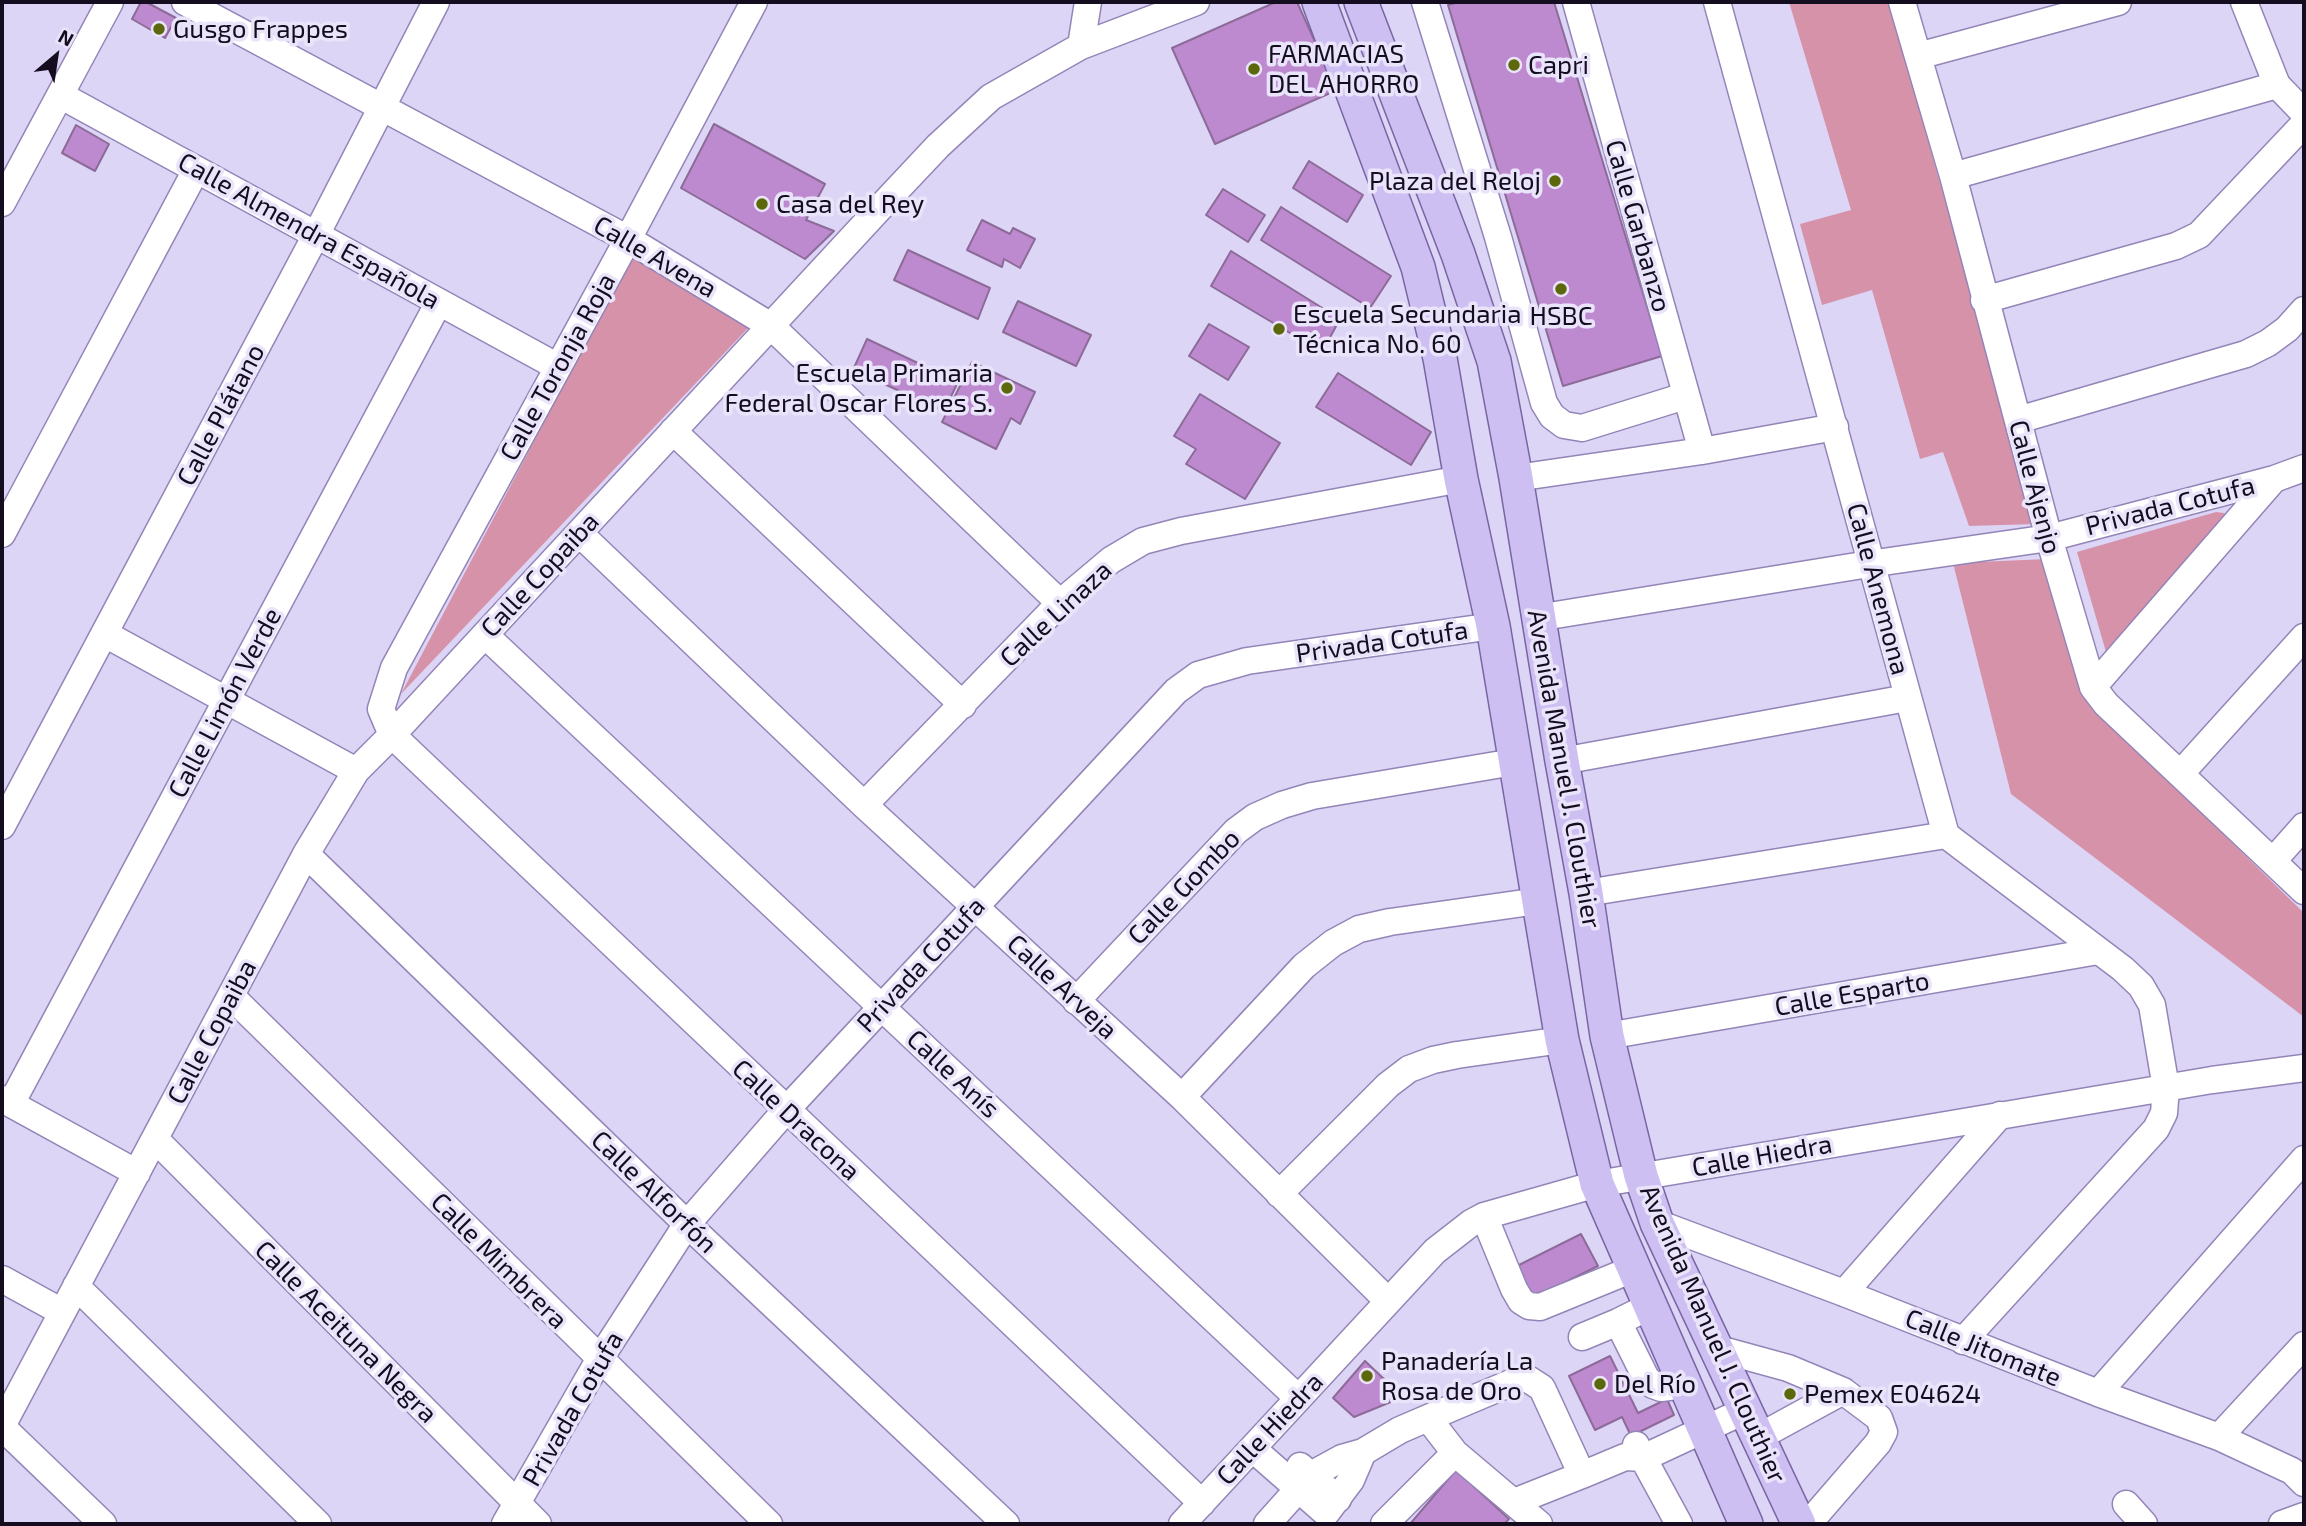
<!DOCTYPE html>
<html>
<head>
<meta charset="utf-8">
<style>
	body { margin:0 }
	#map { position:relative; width:2306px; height:1526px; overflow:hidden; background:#ddd5f6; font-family:"Exo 2",sans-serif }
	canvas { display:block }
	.frame { position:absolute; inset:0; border:4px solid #140d20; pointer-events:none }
	.north { position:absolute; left:21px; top:21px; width:70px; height:70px; -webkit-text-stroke:5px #eae4fb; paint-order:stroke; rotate:29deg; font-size:19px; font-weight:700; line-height:28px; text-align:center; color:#140d20 }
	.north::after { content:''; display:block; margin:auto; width:24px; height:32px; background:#140d20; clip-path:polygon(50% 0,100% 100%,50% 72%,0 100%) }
</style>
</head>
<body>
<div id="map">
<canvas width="2306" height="1526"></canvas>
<div class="frame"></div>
<div class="north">N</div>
</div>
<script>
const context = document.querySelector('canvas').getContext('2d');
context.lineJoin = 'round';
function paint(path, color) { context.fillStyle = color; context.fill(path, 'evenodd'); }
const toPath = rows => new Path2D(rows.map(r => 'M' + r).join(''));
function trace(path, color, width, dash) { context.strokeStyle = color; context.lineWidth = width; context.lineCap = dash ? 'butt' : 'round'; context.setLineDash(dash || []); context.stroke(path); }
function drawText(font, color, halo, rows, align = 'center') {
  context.font = font + ' "Exo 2",sans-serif'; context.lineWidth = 7; context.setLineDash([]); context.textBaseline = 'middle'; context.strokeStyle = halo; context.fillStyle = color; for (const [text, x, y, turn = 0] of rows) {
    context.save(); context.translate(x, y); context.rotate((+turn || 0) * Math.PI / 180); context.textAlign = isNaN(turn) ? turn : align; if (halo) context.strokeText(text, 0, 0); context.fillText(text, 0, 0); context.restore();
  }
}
const green = toPath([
	[1789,2,1889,2,2036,524,1969,526,1943,452,1920,459,1872,290,1822,305,1800,224,1851,210],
	[632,255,751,325,401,694],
	[2216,512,2224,513,2228,517,2106,652,2077,552],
	[2048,559,2093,707,2304,913,2304,1017,2011,794,1953,563]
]);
const building = toPath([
	[141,2,146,2,176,18,165,38,132,19,141,2],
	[1276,2,1297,2,1337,90,1215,144,1172,48,1276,2],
	[1459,2,1554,2,1662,356,1563,386,1448,5,1459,2],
	[714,124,825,184,806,220,834,231,805,259,681,188,714,124],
	[76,125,109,144,95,171,62,153,76,125],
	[1309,161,1363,195,1347,222,1293,188,1309,161],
	[1223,189,1265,215,1248,242,1206,215,1223,189],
	[1281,207,1391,276,1370,308,1261,240,1281,207],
	[982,220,1010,234,1013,228,1035,239,1020,268,1004,259,1002,267,967,250,982,220],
	[908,250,990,288,978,319,894,280,908,250],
	[1231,251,1340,319,1322,352,1211,286,1231,251],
	[1018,301,1091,335,1076,366,1003,332,1018,301],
	[1209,324,1249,347,1228,380,1189,356,1209,324],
	[867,339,958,382,944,411,853,370,867,339],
	[972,362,1035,392,1020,424,1011,418,996,449,942,422,972,362],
	[1338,373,1431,432,1411,465,1316,407,1338,373],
	[1200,394,1280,443,1245,499,1186,464,1196,449,1174,436,1200,394],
	[1581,1234,1598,1266,1531,1299,1515,1267,1581,1234],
	[1610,1356,1638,1413,1667,1399,1674,1415,1631,1436,1622,1417,1595,1430,1569,1376,1610,1356],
	[1365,1361,1403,1397,1354,1417,1333,1398,1365,1361],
	[1456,1470,1509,1519,1504,1524,1410,1524,1456,1470]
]);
const minor = toPath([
	[185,2,628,239,771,326,1060,603],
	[754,2,628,239,394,668,381,709,392,735,1202,1503],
	[1425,2,1498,237,1544,403,1552,416,1564,425,1582,428,1685,396],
	[1576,2,1702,451],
	[1717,2,1946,835,2123,969,2141,986,2152,1005,2166,1088,2164,1113,2156,1129,1963,1341],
	[1902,2,1953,176,2049,538,2093,687,2106,704,2304,891],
	[2244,2,2277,85,2304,113],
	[1081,46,1088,2],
	[1918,56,2118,2],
	[60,95,558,367],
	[1953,176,2277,85],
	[2,203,110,2],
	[1984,300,2176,246,2199,235,2304,124],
	[2018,420,2246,354,2268,343,2287,329,2304,310],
	[673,431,963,705],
	[1516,478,1702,451,1835,427],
	[579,533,864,805,1182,1097,1388,1301],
	[2,534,196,170],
	[1537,618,1869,564,2049,538,2274,479,2304,468],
	[105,634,356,771],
	[485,635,1298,1398],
	[2093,687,2274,479],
	[1562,761,1907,698],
	[2181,773,2304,637],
	[864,805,1060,603,1111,560,1143,541,1181,531,1461,479],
	[2,826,316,235,436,2],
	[306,854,687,1224,1006,1524],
	[2273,861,2304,826],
	[1586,893,1946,835],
	[231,996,769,1524],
	[1076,1001,1236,831,1255,817,1282,805,1312,796,1514,762],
	[1607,1036,2098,951],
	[1182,1097,1304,966,1333,943,1359,929,1390,922,1538,901],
	[2,1099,137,1173],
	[11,1104,439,302],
	[155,1139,538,1524],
	[1279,1194,1388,1085,1409,1069,1433,1060,1457,1055,1562,1040],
	[1484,1216,1514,1289,1521,1301,1529,1306,1540,1307,1633,1269],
	[1657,1223,1844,1293,2098,1393,2219,1437,2292,1471,2304,1483],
	[2,1279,62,1312],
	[76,1286,318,1524],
	[1844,1293,2000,1115],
	[1650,1306,1618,1322,1646,1378,1653,1385,1661,1388,1684,1385],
	[1582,1337,1618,1322],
	[1715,1348,1788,1368,1843,1391,1879,1418,1884,1432,1878,1443,1808,1524],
	[2098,1393,2304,1159],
	[1428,1418,1455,1453,1539,1524],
	[2,1426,306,854,356,771,392,735,890,197,938,146,991,97,1081,46,1196,2],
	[2,1427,103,1524],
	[2219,1437,2304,1345],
	[1757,1438,1843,1391],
	[1636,1445,1679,1524],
	[1253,1449,1326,1513],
	[1300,1466,1338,1499],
	[1582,1475,1625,1457,1643,1458,1744,1411],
	[2126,1504,2144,1524],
	[1327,1512,1351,1480,1363,1452],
	[505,1524,599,1360,687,1224,786,1110,1176,691,1198,675,1247,661,1493,626],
	[1182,1524,1435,1251,1471,1223,1484,1216,1597,1184,2212,1080,2304,1068],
	[1267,1524,1311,1475,1342,1458,1363,1452,1400,1430,1428,1418,1520,1379,1528,1379,1542,1388,1582,1475,1514,1502],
	[1384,1524,1455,1453],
	[2282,1524,2304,1516]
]);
const major = toPath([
	[1319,2,1418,267,1440,358,1461,479,1493,626,1562,1040,1597,1184,1746,1524],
	[1361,2,1458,254,1494,361,1516,478,1562,761,1586,893,1607,1036,1641,1176,1657,1223,1799,1524]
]);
const markers = [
	[159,29,7,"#5d680d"],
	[1514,65,7,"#5d680d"],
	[1254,69,7,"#5d680d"],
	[1555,181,7,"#5d680d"],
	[762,204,7,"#5d680d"],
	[1561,289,7,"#5d680d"],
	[1279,329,7,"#5d680d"],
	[1007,388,7,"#5d680d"],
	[1367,1376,7,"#5d680d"],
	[1600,1384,7,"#5d680d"],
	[1790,1394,7,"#5d680d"]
];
const poiNames = [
	["Gusgo Frappes",173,29],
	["FARMACIAS",1268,54],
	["DEL AHORRO",1268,84],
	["Capri",1528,65],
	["Plaza del Reloj",1541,181,"right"],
	["Casa del Rey",776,204],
	["Escuela Secundaria",1293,314],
	["Técnica No. 60",1293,344],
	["HSBC",1561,316,"center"],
	["Escuela Primaria",993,373,"right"],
	["Federal Oscar Flores S.",993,403,"right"],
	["Panadería La",1381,1361],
	["Rosa de Oro",1381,1391],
	["Del Río",1614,1384],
	["Pemex E04624",1804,1394]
];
const streetNames = [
	["Calle Garbanzo",1638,226,74],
	["Calle Almendra Española",309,231,29],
	["Calle Avena",655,257,30],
	["Calle Toronja Roja",558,367,-61],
	["Calle Plátano",221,415,-62],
	["Calle Ajenjo",2035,487,75],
	["Privada Cotufa",2170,506,-14],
	["Calle Copaiba",540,575,-47],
	["Calle Anemona",1878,589,75],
	["Calle Linaza",1056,614,-43],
	["Privada Cotufa",1382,642,-8],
	["Calle Limón Verde",225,703,-62],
	["Avenida Manuel J. Clouthier",1564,769,80],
	["Calle Gombo",1184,887,-46],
	["Privada Cotufa",921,965,-47],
	["Calle Arveja",1062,987,43],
	["Calle Esparto",1852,994,-10],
	["Calle Copaiba",212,1032,-62],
	["Calle Anís",953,1074,43],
	["Calle Dracona",796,1120,43],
	["Calle Hiedra",1762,1156,-10],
	["Calle Alforfón",654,1192,44],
	["Calle Mimbrera",499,1261,45],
	["Calle Aceituna Negra",346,1332,45],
	["Avenida Manuel J. Clouthier",1713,1334,66],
	["Calle Jitomate",1983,1348,22],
	["Privada Cotufa",573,1409,-60],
	["Calle Hiedra",1270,1429,-47]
];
paint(green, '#d692a9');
paint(building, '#be8acf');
trace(building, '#8c6b98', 2);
trace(minor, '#9485b8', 29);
trace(major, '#7865a3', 36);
trace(minor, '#fff', 26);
trace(major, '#cebff2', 33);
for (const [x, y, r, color] of markers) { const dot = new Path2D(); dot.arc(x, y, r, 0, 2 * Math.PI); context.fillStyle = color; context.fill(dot); trace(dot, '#eae4fb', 2.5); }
drawText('26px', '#140d20', '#eae4fb', poiNames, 'left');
drawText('26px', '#140d20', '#eae4fb', streetNames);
</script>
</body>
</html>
